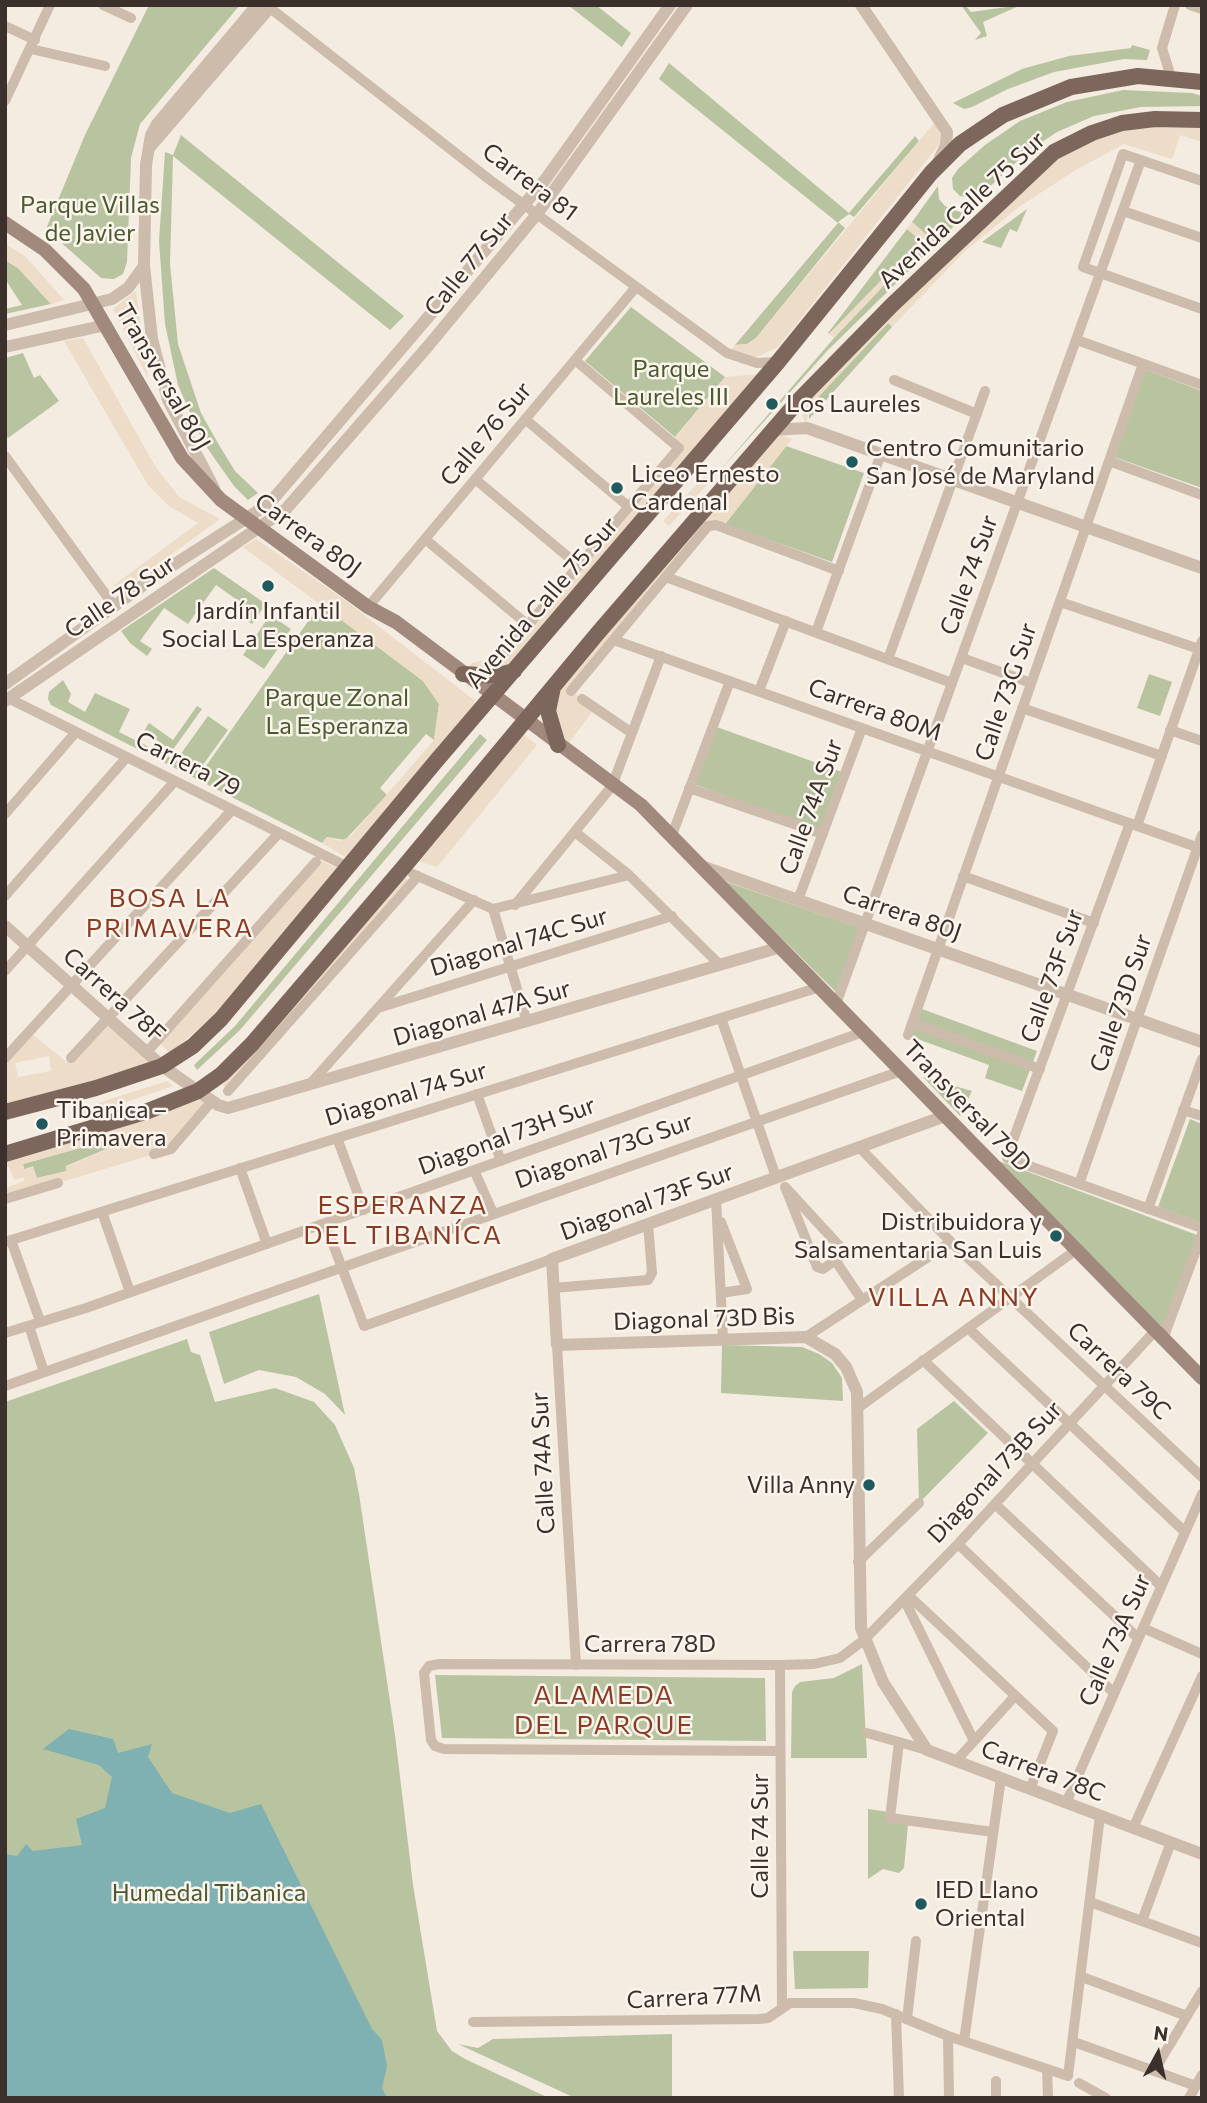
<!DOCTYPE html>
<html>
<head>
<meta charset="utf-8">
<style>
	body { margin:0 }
	#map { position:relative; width:1207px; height:2103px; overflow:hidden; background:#f4ebe1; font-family:Commissioner,sans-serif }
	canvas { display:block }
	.frame { position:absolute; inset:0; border:7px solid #3b302b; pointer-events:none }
	.north { position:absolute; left:1123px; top:2019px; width:70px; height:70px; -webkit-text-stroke:5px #fbf5ee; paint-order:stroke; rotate:8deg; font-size:19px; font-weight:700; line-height:28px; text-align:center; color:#3b302b }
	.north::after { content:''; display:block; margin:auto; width:24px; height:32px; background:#3b302b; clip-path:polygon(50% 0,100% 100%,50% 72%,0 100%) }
</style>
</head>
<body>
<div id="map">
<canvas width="1207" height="2103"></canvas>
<div class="frame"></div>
<div class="north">N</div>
</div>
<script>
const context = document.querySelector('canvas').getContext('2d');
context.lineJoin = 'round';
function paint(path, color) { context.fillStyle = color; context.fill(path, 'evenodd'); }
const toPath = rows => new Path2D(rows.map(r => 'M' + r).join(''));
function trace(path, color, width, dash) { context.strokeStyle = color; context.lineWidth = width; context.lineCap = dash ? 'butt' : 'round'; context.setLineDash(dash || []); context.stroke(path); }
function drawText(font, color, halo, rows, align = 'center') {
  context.font = font + ' Commissioner,sans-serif'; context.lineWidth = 5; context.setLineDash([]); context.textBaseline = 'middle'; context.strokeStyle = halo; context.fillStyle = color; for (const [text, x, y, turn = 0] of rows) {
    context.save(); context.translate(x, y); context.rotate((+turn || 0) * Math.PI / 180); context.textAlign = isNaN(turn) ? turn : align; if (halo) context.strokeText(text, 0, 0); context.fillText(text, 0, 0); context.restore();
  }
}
const green = toPath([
	[149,5,240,5,140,124,131,158,127,262,123,274,114,279,101,278,46,229,85,135],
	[568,5,596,5,631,33,622,47],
	[961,5,965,5,971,12,1021,5,983,22,987,36,975,40,981,33],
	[1132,45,1150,50,1147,60,1124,59,1054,72,1008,89,972,107,964,109,953,103,1022,69,1069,56,1131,48],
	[669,63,849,213,915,136,919,141,854,217,849,214,838,222,845,228,756,338,747,344,735,345,838,223,659,79],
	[1123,90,1192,93,1202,96,1202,106,1141,107,1094,116,1057,132,1027,152,981,195,972,198,960,196,953,189,952,178,958,169,985,145,1020,121,1067,102],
	[181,135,404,316,390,330,173,156,170,264,178,344,201,413,219,445,235,471,258,493,248,500,234,486,203,442,178,385,165,324,159,241,165,152,173,155],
	[938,186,939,199,945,206,965,214,937,244,912,222],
	[1027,209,1017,232,1010,229,1001,248,982,242],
	[907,229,921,240,829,334,828,333],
	[925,242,931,249,827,351,716,475,834,338],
	[5,260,18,268,51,304,5,314,5,309,22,305,5,279],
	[631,307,725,377,675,437,585,361],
	[889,322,892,327,809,419,809,406],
	[23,353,34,378,40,375,59,401,8,438,5,435,5,358],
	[1146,370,1202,391,1202,488,1114,457],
	[786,446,864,473,832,562,725,524],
	[214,568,266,604,252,624,234,611,240,602,216,585,188,624,164,608,140,641,152,649,147,656,130,643,121,631],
	[321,603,423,681,439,704,434,740,426,734,380,788,387,795,345,840,327,837,322,843,51,705,48,699,49,692,63,680,71,694,68,702,85,712,95,693,130,709,119,732,201,773],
	[270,615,291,629,264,669,243,655],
	[1149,674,1172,682,1160,716,1137,708],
	[197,706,202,709,172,751,144,731,149,723,173,740],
	[208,716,228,730,200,769,180,755],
	[714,726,842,772,820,831,694,784],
	[480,734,487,740,240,1030,197,1070,194,1065,235,1026],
	[724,881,860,928,836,992],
	[922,1009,1037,1051,1022,1091,985,1078,989,1065,912,1037],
	[923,1077,972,1091,960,1116],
	[1190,1119,1202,1124,1202,1223,1158,1207],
	[126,1135,127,1140,66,1166,67,1171,37,1178,24,1169,23,1164],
	[999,1161,1197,1235,1163,1328],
	[319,1294,345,1415,325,1394,296,1377,259,1370,224,1384,209,1332],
	[187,1339,191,1352,200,1355,215,1402,275,1388,314,1402,335,1425,354,1468,359,1494,395,1735,413,1885,437,2031,452,2051,465,2059,549,2098,5,2098,5,1402],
	[722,1345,802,1347,819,1354,832,1363,842,1378,843,1401,721,1393],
	[954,1401,988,1433,919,1503,917,1429],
	[862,1664,867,1758,791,1758,792,1692,795,1686,800,1682,834,1678],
	[435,1675,765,1678,766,1741,442,1738],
	[868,1809,889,1812,908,1824,904,1868,899,1873,883,1869,868,1879],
	[793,1951,869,1951,868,1988,795,1989],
	[672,2034,672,2098,575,2098,458,2044,478,2048,493,2039]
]);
const plaza = toPath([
	[935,122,940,132,941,141,934,151,778,347,754,358,730,351,735,345,747,344,756,338],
	[1202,124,1202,142,1180,135,1172,159,1124,144,1074,171,1019,207,965,251,892,327,888,323,810,406,806,424,803,417,803,402,940,265,1053,162,1078,146,1120,129],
	[912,222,937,244,931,249,924,243,834,338,829,334,920,240,907,229],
	[5,244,25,256,64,300,51,304,18,268,5,260],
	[136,291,148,378,113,309],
	[83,338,155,466,179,497,220,519,118,593,114,585,198,523,169,506,148,485,135,463,64,341],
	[761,374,508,667,466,671,472,663,486,660,498,647,504,652,679,448,672,442,725,377],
	[774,433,792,439,723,527,714,525,571,691,595,708,565,748,550,715,554,694],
	[710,470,716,475,669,526,663,521],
	[256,539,342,598,474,700,476,705,347,858,322,843,327,837,339,841,350,837,434,740,439,704,423,681,243,547],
	[523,734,537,745,437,867,418,861],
	[313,857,339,869,211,1018,170,1053,154,1038],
	[402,876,410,880,226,1089,223,1085],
	[105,1022,153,1064,5,1109,5,1063,32,1034,68,1063],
	[49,1056,51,1071,18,1077,15,1063],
	[167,1081,173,1086,79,1118,76,1110],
	[197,1098,208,1106,171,1149,5,1199,5,1188,25,1181,23,1177,14,1180,9,1167,5,1168,5,1159],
	[126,1135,127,1140,66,1167,66,1171,37,1178,33,1166,24,1169,23,1164]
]);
const water = toPath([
	[69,1729,113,1739,118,1753,152,1744,148,1757,172,1793,230,1813,261,1804,372,2029,382,2040,387,2066,382,2088,387,2098,5,2098,5,1854,17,1856,26,1844,33,1851,82,1845,76,1819,105,1808,112,1777,99,1765,43,1749]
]);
const minor = toPath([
	[103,5,131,18],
	[1190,5,1202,9],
	[270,8,490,180,727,353,757,363,778,362],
	[5,26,35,40],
	[31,49,105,66],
	[1171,77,1162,48,1175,5],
	[5,101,50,5],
	[1202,181,1123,154,1083,267,1202,309],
	[1123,211,1202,238],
	[1077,340,1202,385],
	[894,380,977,414],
	[525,419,629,507],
	[5,456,114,606],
	[1109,461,1202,495],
	[475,479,579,566],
	[425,539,528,625],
	[666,577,952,683],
	[1060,602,1199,649],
	[368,607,636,287],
	[816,632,881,454],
	[614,640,1202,849],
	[505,652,679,448,575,360],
	[962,658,1031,683],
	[888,659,985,391],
	[571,691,708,526,716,525,839,571],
	[759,691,786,621],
	[8,698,348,867],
	[582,699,632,733],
	[1022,708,1162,756],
	[1170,730,1202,741],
	[689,788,823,834],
	[5,814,76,732],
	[1137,826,1202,641],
	[575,832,629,875,720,965],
	[672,835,730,681],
	[413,874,493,909,527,1022],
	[963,876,1094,923],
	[5,896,127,757],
	[798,900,862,728],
	[515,905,612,786,661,656],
	[493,909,629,875],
	[5,971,175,781],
	[836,1004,1141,160],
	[378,1008,672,916],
	[721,1018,776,1177],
	[912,1023,1040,1069],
	[908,1035,1143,364],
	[147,1052,316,862],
	[5,1058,232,810],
	[71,1058,279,833],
	[310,1084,474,900],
	[228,1091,418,876],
	[477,1094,501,1161],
	[1183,1110,1202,1116],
	[337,1138,364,1210],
	[1012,1143,1130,823],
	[859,1147,951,1242,1202,1477],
	[154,1154,171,1149,212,1101],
	[1007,1158,1202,1228],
	[240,1168,267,1244],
	[474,1170,493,1213],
	[1079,1184,1202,835],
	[785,1187,843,1250,843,1255,823,1269,817,1267,785,1187],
	[5,1199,58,1183],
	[716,1199,723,1339],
	[1148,1209,1202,1059],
	[102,1212,130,1292],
	[721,1222,747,1289,721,1293],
	[325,1223,364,1326,552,1259],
	[11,1240,40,1321],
	[5,1242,820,987],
	[835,1260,862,1300],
	[553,1288,648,1280,652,1273,648,1224],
	[29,1326,44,1372],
	[968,1328,1185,1532],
	[5,1333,86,1308,863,1032],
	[806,1337,951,1242],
	[1163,1339,1202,1234],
	[557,1345,576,1665],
	[923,1360,1161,1586],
	[5,1386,901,1071],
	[858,1408,1076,1250],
	[995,1504,1138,1638],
	[958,1544,1114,1693],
	[858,1562,919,1503],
	[908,1595,1053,1731,1030,1789],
	[904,1599,974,1741],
	[1143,1628,1202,1654],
	[780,1665,782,2007],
	[867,1733,927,1750],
	[899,1742,890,1818,993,1832],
	[780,1751,444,1749,435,1746,431,1740,424,1673,429,1666,439,1664,780,1665,814,1664,840,1658,864,1640,958,1544,1155,1331],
	[956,1761,1015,1696],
	[1066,1803,1202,1494],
	[1133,1828,1202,1676],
	[1090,1902,1202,1943],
	[1142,1921,1171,1842],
	[1082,1977,1187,2016],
	[896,2014,899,2098],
	[907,2019,916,1941],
	[473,2022,759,2019,768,2018,790,2003,854,2003,882,2009,948,2036,1068,2076,1100,1816],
	[948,2036,949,2098],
	[964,2041,1001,1778],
	[1074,2042,1196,2086],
	[1047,2069,1048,2098],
	[1154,2071,1202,1991],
	[996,2081,996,2098],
	[1079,2083,1106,2098],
	[1189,2098,1202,2075]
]);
const tertiary = toPath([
	[861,5,947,132,946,145,938,162],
	[149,148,272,5],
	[5,325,112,299,128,288,144,266],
	[5,347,106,325],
	[773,430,807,428,1202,568],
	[214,488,168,400,152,339,144,266,146,165,151,135,157,124,257,5],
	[5,684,156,576,256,512,274,498,545,180,670,5],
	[5,701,286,509,429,345,537,214,687,5],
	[701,866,1202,1042],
	[5,926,162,1066,218,1105,228,1108,781,947],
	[945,1116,552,1259,557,1345,806,1337,835,1354,846,1367,857,1392,861,1628,883,1682,927,1750,1202,1854]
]);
const secondary = toPath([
	[5,223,45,250,84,289,182,458,221,500,368,607,396,622,641,805,1202,1378]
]);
const primary = toPath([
	[463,674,496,676,514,671],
	[553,687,548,711,558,745],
	[5,1112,96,1088,162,1066,193,1046,221,1019,437,760,778,362,931,173,960,144,1003,115,1071,87,1138,76,1202,82],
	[5,1154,148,1111,198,1091,222,1074,252,1044,402,869,597,634,799,400,892,305,1054,152,1092,133,1122,123,1155,119,1202,120]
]);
const markers = [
	[772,404,7,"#1f5a5e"],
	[852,462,7,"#1f5a5e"],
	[617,488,7,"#1f5a5e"],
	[268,586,7,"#1f5a5e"],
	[42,1124,7,"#1f5a5e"],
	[1056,1236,7,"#1f5a5e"],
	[869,1485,7,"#1f5a5e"],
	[921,1904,7,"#1f5a5e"]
];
const streetNames = [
	["Carrera 81",530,182,37],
	["Avenida Calle 75 Sur",962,210,-43],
	["Calle 77 Sur",469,264,-51],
	["Transversal 80J",163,377,60],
	["Calle 76 Sur",486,434,-50],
	["Carrera 80J",308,535,36],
	["Calle 74 Sur",969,575,-70],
	["Calle 78 Sur",120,597,-34],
	["Avenida Calle 75 Sur",542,603,-49],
	["Calle 73G Sur",1006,692,-71],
	["Carrera 80M",875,710,20],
	["Carrera 79",188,764,27],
	["Calle 74A Sur",811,807,-70],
	["Carrera 80J",902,913,19],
	["Diagonal 74C Sur",519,942,-17],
	["Calle 73F Sur",1052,976,-70],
	["Carrera 78F",114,995,42],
	["Calle 73D Sur",1121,1003,-71],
	["Diagonal 47A Sur",482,1013,-16],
	["Diagonal 74 Sur",406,1094,-17],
	["Transversal 79D",967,1106,46],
	["Diagonal 73H Sur",507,1136,-20],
	["Diagonal 73G Sur",604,1151,-19],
	["Diagonal 73F Sur",647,1202,-20],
	["Diagonal 73D Bis",704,1319,-2],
	["Carrera 79C",1119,1371,43],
	["Calle 74A Sur",543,1463,-93],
	["Diagonal 73B Sur",995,1472,-47],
	["Calle 73A Sur",1115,1640,-66],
	["Carrera 78D",650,1644],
	["Carrera 78C",1043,1771,21],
	["Calle 74 Sur",760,1836,-90],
	["Carrera 77M",694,1997,-3]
];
const parkNames = [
	["Parque Villas",90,205],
	["de Javier",90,233],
	["Parque",671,369],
	["Laureles III",671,397],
	["Parque Zonal",337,698],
	["La Esperanza",337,726],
	["Humedal Tibanica",209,1893]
];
const poiNames = [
	["Los Laureles",786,404],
	["Centro Comunitario",866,448],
	["San José de Maryland",866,476],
	["Liceo Ernesto",631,474],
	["Cardenal",631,502],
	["Jardín Infantil",268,611,"center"],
	["Social La Esperanza",268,639,"center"],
	["Tibanica –",56,1110],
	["Primavera",56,1138],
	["Distribuidora y",1042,1222,"right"],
	["Salsamentaria San Luis",1042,1250,"right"],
	["Villa Anny",855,1485,"right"],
	["IED Llano",935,1890],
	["Oriental",935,1918]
];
const neighbourhoodNames = [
	["BOSA LA",170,898],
	["PRIMAVERA",170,928],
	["ESPERANZA",403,1205],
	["DEL TIBANÍCA",403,1235],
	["VILLA ANNY",954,1297],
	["ALAMEDA",604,1695],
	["DEL PARQUE",604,1725]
];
paint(green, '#b8c4a0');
paint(plaza, '#ecdcc8');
paint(water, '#7fb0b2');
trace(minor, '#cdbbac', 10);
trace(tertiary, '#cdbbac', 12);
trace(secondary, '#a18a7d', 14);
trace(primary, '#7d675c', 16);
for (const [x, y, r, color] of markers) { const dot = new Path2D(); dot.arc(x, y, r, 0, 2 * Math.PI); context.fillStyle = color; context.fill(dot); trace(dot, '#fbf5ee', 2.5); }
drawText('24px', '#3b302b', '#fbf5ee', streetNames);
drawText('24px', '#4a5a2e', '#fbf5ee', parkNames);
drawText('24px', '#3b302b', '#fbf5ee', poiNames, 'left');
context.letterSpacing = '2px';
drawText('26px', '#8c3b22', '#fbf5ee', neighbourhoodNames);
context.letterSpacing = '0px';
</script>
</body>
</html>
